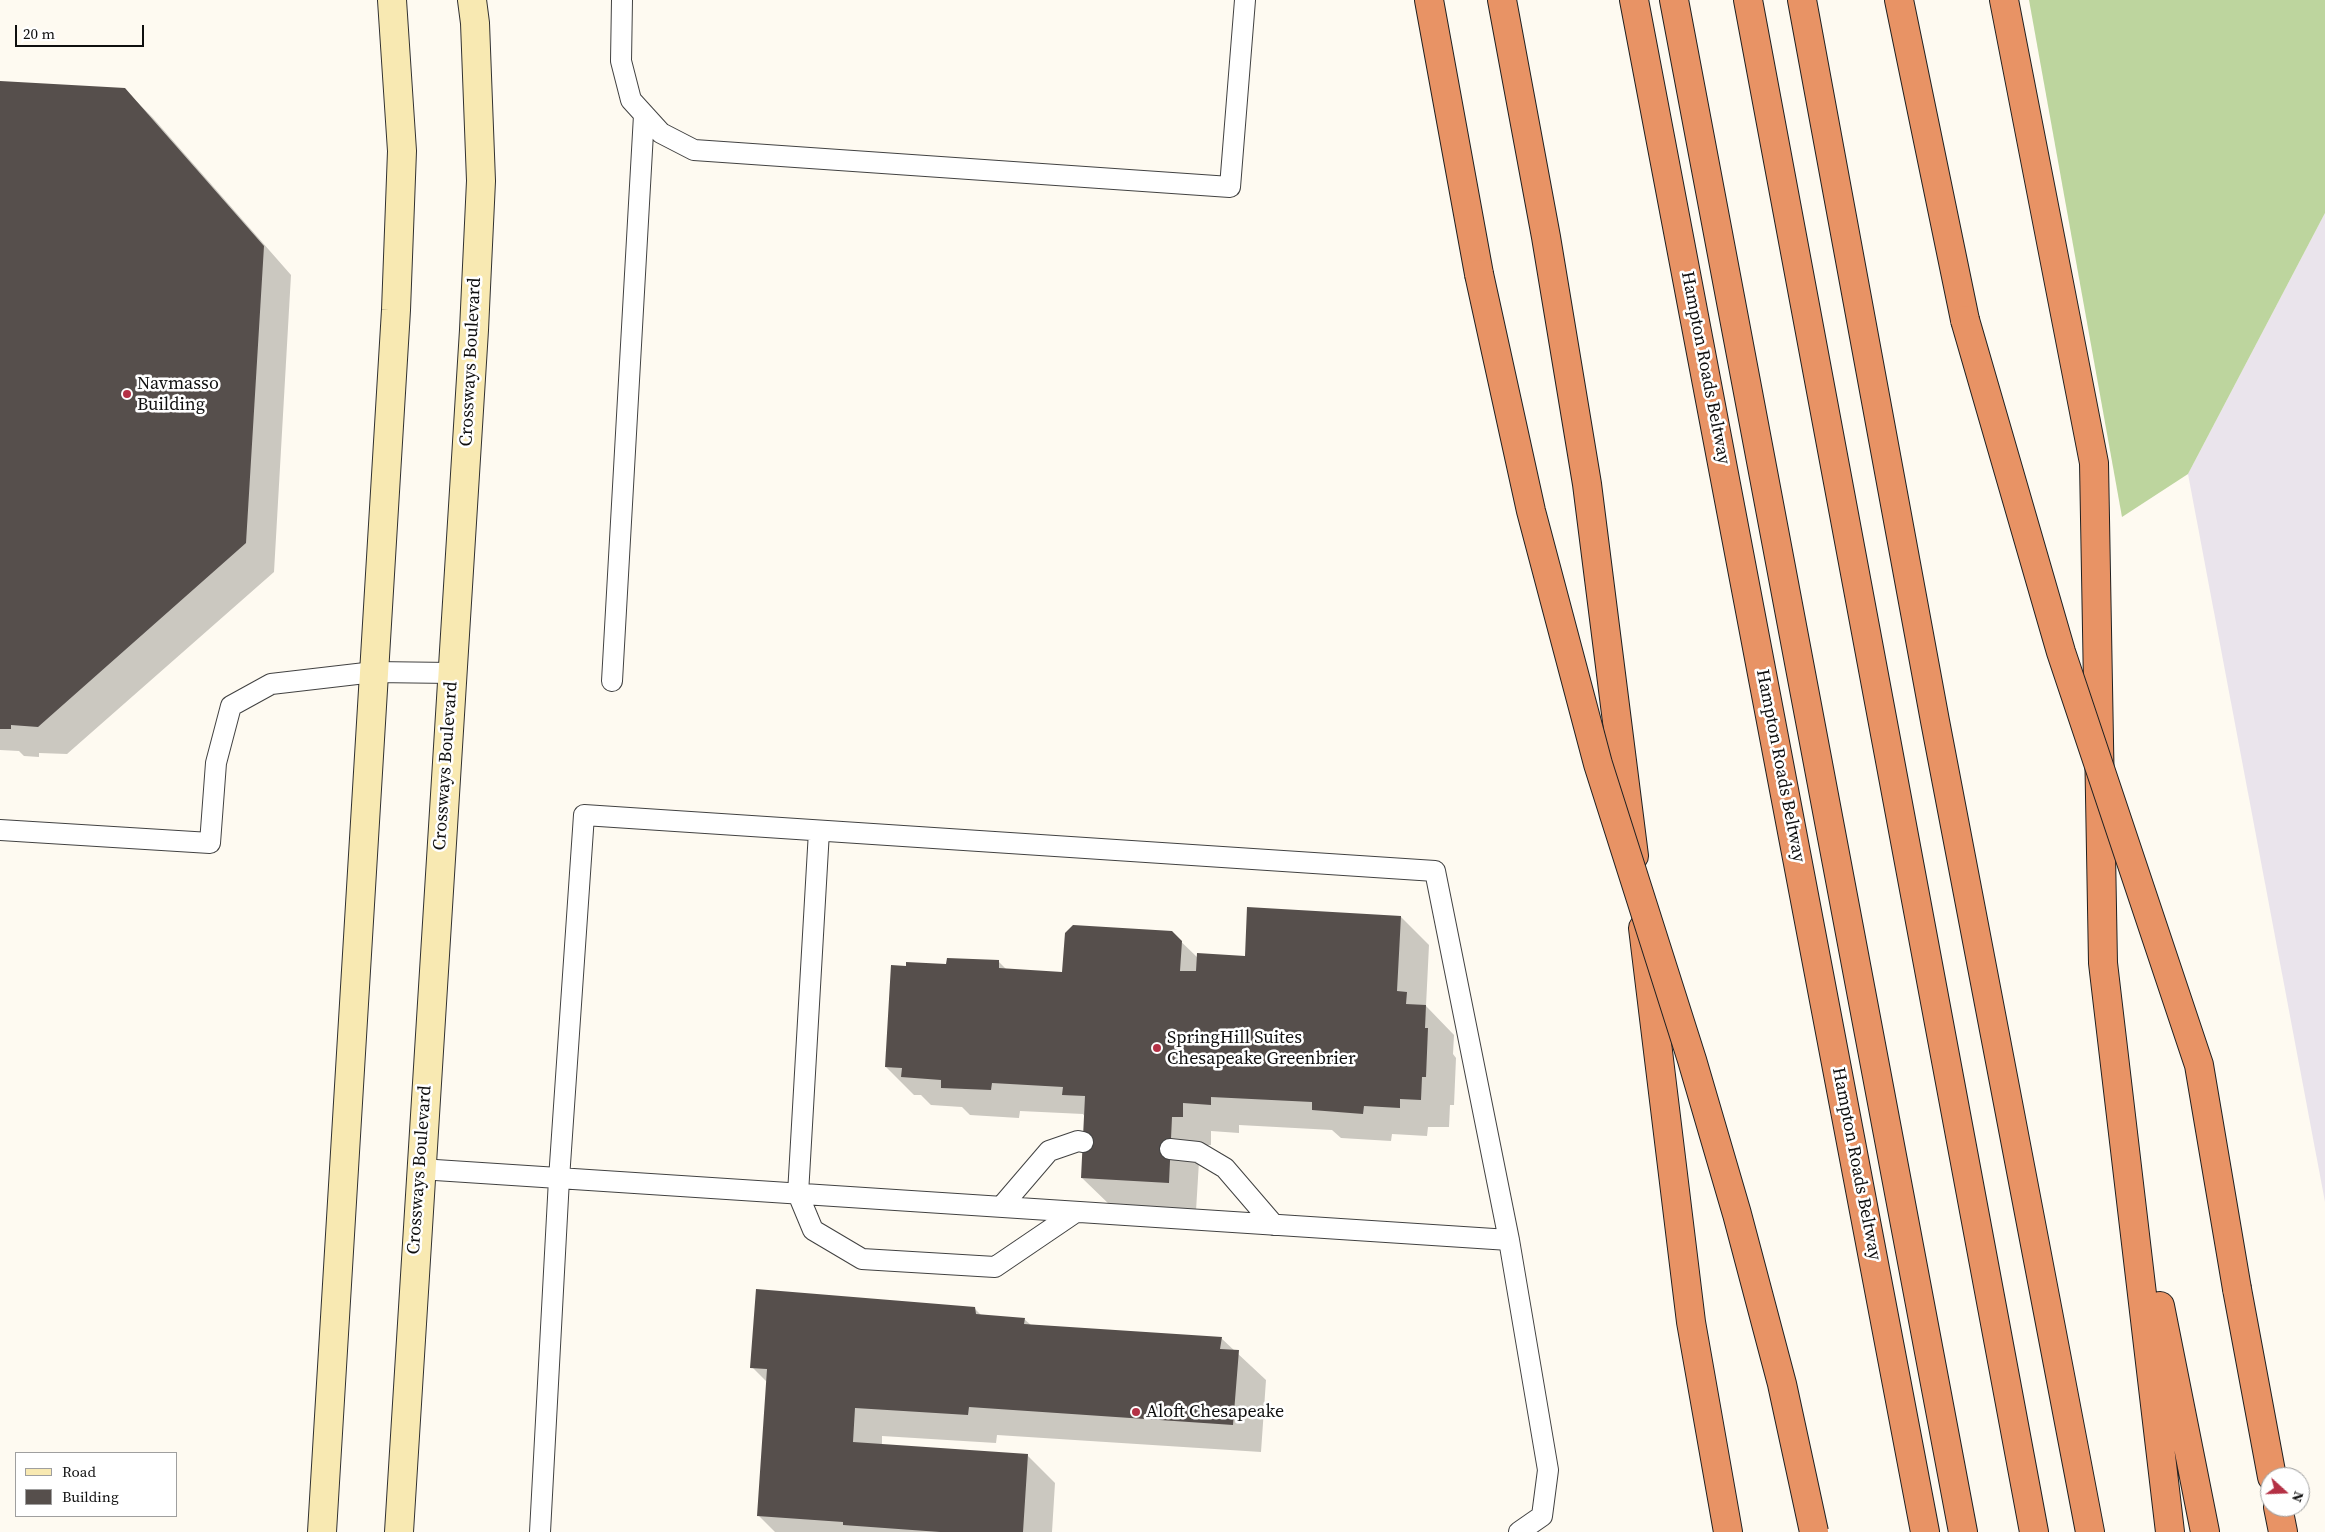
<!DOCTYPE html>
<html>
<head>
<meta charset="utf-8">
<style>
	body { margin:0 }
	#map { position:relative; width:2325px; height:1532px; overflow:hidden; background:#fefaf1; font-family:"Source Serif 4",serif }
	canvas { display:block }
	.legend { position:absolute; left:15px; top:1452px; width:162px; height:65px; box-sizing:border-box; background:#fff; border:1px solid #9f9f9f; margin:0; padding:6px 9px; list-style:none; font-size:15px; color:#0f0f0f }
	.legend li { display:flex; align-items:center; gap:10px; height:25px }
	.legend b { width:25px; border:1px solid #9f9f9f }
	.north { position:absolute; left:2260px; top:1467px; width:50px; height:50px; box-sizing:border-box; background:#fff; border:1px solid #9f9f9f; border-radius:50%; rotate:110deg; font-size:14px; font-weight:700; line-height:20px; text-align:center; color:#0f0f0f }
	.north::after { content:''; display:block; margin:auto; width:18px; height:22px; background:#b43145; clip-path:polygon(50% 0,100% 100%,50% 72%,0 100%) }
	.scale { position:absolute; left:15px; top:25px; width:129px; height:22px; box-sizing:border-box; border:2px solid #0f0f0f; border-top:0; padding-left:6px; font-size:15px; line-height:18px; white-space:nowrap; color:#0f0f0f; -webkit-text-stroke:4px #fff; paint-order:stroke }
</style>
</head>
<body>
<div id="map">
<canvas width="2325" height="1532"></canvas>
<ul class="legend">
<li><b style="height:6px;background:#f8e9b2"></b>Road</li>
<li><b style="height:14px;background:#564f4c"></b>Building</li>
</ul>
<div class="north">N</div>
<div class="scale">20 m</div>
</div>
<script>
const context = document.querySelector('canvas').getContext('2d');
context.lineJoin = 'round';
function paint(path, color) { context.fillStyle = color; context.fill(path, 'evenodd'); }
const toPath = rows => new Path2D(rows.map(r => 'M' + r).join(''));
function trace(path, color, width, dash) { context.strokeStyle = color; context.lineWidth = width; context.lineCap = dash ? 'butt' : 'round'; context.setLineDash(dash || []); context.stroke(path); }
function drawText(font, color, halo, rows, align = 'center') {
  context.font = font + ' "Source Serif 4",serif'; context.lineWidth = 5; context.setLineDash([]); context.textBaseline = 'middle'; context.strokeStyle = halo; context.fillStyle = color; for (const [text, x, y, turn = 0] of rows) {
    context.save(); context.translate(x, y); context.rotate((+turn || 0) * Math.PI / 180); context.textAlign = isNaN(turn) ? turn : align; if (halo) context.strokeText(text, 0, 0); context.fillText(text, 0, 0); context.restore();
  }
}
const industrial = toPath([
	[2325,213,2325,1202,2188,474]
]);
const forest = toPath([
	[2029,0,2325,0,2325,213,2188,474,2122,517]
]);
const shadow = toPath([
	[0,82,124,89,153,118,291,275,274,572,67,754,39,753,39,757,24,756,19,751,0,750],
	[1401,917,1429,945,1426,1006,1454,1035,1453,1054,1456,1058,1454,1105,1450,1105,1449,1127,1428,1127,1427,1136,1392,1134,1391,1141,1341,1138,1332,1130,1239,1125,1239,1133,1211,1131,1211,1145,1200,1145,1196,1211,1111,1206,1082,1178,1085,1117,1083,1114,1020,1111,1019,1118,970,1115,962,1107,931,1105,921,1095,914,1095,886,1067,907,967,999,962,1007,970,1064,973,1171,932,1198,958,1246,957],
	[974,1308,982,1316,1024,1319,1031,1325,1221,1338,1266,1380,1261,1452,997,1435,996,1443,882,1436,882,1446,1027,1455,1055,1483,1052,1532,775,1532,758,1515,767,1382,752,1367]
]);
const building = toPath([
	[0,81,125,88,264,246,246,543,38,727,11,725,11,729,0,729],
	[1247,907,1401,916,1397,991,1407,992,1406,1004,1426,1005,1425,1028,1428,1028,1426,1077,1422,1077,1421,1100,1400,1099,1400,1108,1364,1106,1363,1114,1312,1110,1312,1102,1211,1097,1211,1105,1183,1103,1183,1117,1172,1117,1169,1183,1081,1178,1085,1096,1062,1095,1063,1087,992,1083,991,1090,941,1088,941,1080,901,1077,902,1068,885,1067,891,965,906,966,906,962,946,964,947,958,999,960,999,968,1062,972,1065,933,1073,925,1172,931,1182,941,1180,971,1196,971,1197,953,1245,956],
	[756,1289,975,1307,976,1314,1025,1318,1024,1324,1222,1337,1220,1349,1239,1350,1233,1425,969,1407,968,1415,855,1408,853,1442,1028,1454,1023,1532,940,1532,843,1525,843,1522,757,1516,767,1369,750,1368]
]);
const lane = toPath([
	[622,0,621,61,631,100,661,133,694,150,1230,187,1245,0],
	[612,681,644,115],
	[0,830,210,843,216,763,231,706,271,684,374,672,452,673],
	[819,831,798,1194,813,1230,862,1259,995,1267,1076,1212],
	[1170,1149,1198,1152,1225,1168,1274,1225],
	[420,1169,1509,1240,1548,1470,1542,1516,1519,1532],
	[1001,1207,1049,1151,1078,1141,1083,1142],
	[540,1532,559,1179,584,815,1435,871,1509,1240]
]);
const secondary = toPath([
	[322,1532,396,310,402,151,392,0],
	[399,1532,474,330,481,181,475,23,472,0]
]);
const highway = toPath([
	[1429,0,1479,274],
	[1502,0,1546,237,1587,484,1634,856],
	[1634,0,1925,1532],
	[1674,0,1963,1532],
	[1748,0,2034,1532],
	[1802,0,1935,721,2090,1532],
	[1899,0,1965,320],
	[2004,0,2094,463,2103,963,2170,1532],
	[1643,928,1691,1322,1728,1532],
	[2237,1289,2272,1477],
	[2160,1306,2205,1532],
	[2278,1507,2283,1532]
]);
const highwayBridge = toPath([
	[1479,274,1531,511,1598,764,1692,1060,1737,1214,1782,1384,1814,1532],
	[1965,320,2061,652,2199,1065,2237,1289]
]);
const markers = [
	[127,394,5,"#b43145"],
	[1157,1048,5,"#b43145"],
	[1136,1412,5,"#b43145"]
];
const streetNames = [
	["Crossways Boulevard",471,362,-87],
	["Hampton Roads Beltway",1705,368,79],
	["Crossways Boulevard",446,766,-86],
	["Hampton Roads Beltway",1780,766,79],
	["Hampton Roads Beltway",1856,1164,79],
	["Crossways Boulevard",420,1170,-86]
];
const poiNames = [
	["Navmasso",137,384],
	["Building",137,405],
	["SpringHill Suites",1167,1038],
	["Chesapeake Greenbrier",1167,1059],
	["Aloft Chesapeake",1146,1412]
];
paint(industrial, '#eae4ec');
paint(forest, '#bdd59e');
paint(shadow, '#0003');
paint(building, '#564f4c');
trace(lane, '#424242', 22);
trace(secondary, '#313131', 30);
trace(highway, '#202020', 30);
trace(lane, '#fff', 20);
trace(secondary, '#f8e9b2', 28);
trace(highway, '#e89365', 28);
trace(highwayBridge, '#202020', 30, []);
trace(highwayBridge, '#e89365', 28);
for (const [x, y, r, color] of markers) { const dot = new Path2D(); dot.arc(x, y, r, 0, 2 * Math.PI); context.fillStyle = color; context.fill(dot); trace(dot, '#fff', 2); }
drawText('18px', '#0f0f0f', '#fff', streetNames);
drawText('18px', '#0f0f0f', '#fff', poiNames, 'left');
</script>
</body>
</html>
